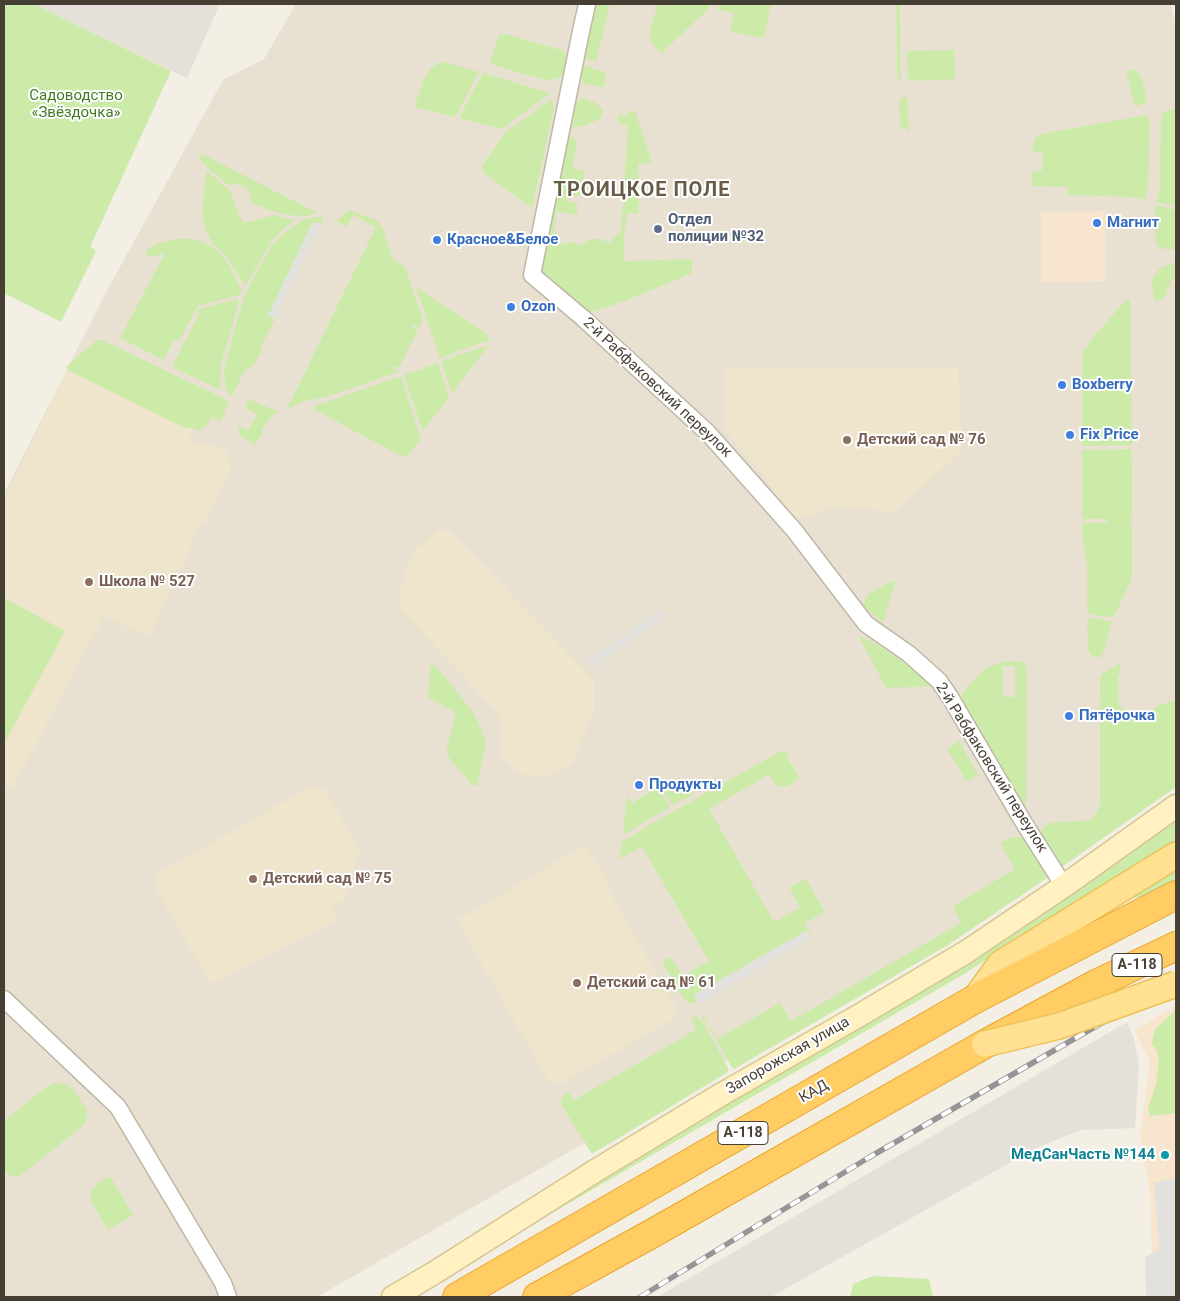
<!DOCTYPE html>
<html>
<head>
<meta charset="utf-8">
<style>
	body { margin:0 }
	#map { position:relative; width:1180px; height:1301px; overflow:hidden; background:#f3efe4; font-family:Roboto,sans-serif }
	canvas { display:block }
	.frame { position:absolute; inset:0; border:5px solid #463f33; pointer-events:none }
</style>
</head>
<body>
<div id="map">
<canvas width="1180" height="1301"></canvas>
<div class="frame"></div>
</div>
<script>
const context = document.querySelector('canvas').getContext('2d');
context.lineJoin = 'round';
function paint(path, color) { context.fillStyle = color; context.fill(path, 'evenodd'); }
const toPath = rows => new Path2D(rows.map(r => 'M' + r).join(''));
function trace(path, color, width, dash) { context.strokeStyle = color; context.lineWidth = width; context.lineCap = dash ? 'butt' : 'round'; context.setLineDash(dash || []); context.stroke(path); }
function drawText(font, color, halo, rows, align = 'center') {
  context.font = font + ' Roboto,sans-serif'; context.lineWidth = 4; context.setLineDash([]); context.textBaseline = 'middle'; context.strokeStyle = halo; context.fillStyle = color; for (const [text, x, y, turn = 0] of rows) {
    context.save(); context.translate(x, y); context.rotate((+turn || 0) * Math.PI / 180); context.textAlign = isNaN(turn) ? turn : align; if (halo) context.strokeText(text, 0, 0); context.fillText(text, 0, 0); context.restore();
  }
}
const residential = toPath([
	[296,4,1171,4,1176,26,1176,748,972,920,317,1297,4,1297,4,494,104,296,223,80,264,59]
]);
const commercial = toPath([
	[1105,211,1106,281,1041,282,1041,212],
	[1176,1006,1176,1297,1153,1297,1150,1194,1140,1136,1150,1062,1134,1030]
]);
const industrial = toPath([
	[34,4,220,4,187,78],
	[1127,1022,1134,1039,1139,1064,1135,1128,1081,1130,1036,1148,771,1297,657,1297]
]);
const education = toPath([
	[725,367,958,367,962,451,894,512,834,507,796,520,752,462,724,430],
	[67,369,209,392,188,441,220,447,227,453,231,463,230,474,205,523,201,522,190,545,192,548,149,637,104,616,12,789,4,785,4,500],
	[439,530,449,530,594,680,595,688,593,714,572,763,549,776,535,778,522,774,512,767,503,758,501,752,499,714,400,609,399,592,414,550],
	[312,786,325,789,360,850,344,900,332,908,338,920,319,930,211,984,154,886,158,873],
	[585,845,609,882,606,886,675,1006,676,1013,672,1020,562,1083,556,1084,550,1081,545,1076,457,920]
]);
const green = toPath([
	[4,4,34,4,171,71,90,247,96,251,61,322,4,293],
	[595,4,610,4,596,62,584,58],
	[658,4,710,4,709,8,662,53,655,47,651,40,649,32],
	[721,4,771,4,764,38,730,32,734,13,716,9],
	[896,4,900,4,901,80,898,78,897,74],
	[500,34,509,35,564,51,566,55,567,60,564,73,557,79,545,80,490,64,499,35],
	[954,50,955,79,908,81,907,51],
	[441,62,447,63,479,72,455,117,414,107,425,77,432,67],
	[582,64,606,73,604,87,585,84,583,82,580,77],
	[1135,70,1139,73,1142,80,1146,95,1146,102,1135,107,1126,71],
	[483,73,539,90,550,93,502,129,459,118],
	[907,97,909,132,902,127,900,123,899,99,901,98],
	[584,98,596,103,601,107,603,111,602,115,600,119,582,127,571,126,570,125,574,105,581,99],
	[551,99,553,101,554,108,532,208,484,173,482,166,506,132],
	[1176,108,1176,206,1157,202,1160,189,1161,118,1163,112],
	[635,110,652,163,638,164,639,213,627,213,624,240,624,261,692,259,692,273,625,301,586,314,539,270,567,138,570,137,574,138,576,143,577,146,575,150,573,168,584,171,584,178,579,196,567,195,566,201,576,203,578,207,576,215,557,211,554,229,562,245,572,242,581,245,590,239,599,239,610,243,615,235,621,232,628,126,619,124,617,119,618,115,627,116,628,112],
	[1147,115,1150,120,1148,186,1145,200,1131,197,1068,195,1067,187,1032,186,1032,172,1042,171,1043,153,1032,152,1035,139,1039,135,1046,133],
	[198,153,206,156,318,213,307,216,296,216,275,212,256,205,252,202,247,188,238,184,228,185,209,169,200,159],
	[206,172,208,172,231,192,239,215,244,222,254,221,274,215,294,220,282,230,271,242,247,283,244,284,224,253,213,244,206,230,202,215],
	[1156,205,1176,210,1176,249,1162,249,1158,246,1156,243,1154,219],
	[349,210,373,219,379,223,383,229,393,259,405,267,423,320,419,328,413,325,412,328,418,330,399,368,394,366,392,368,398,371,397,372,330,396,302,402,287,409,376,227,353,215,347,227,336,221],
	[324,216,321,223,312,224,268,316,275,319,263,343,261,352,252,367,245,370,232,396,229,394,225,386,224,368,243,300,255,275,272,245,285,232,298,223,306,219],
	[177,239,194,239,200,241,211,246,220,253,230,266,242,292,239,295,198,306,179,341,174,340,163,360,120,338,164,255,159,253,158,256,150,257,146,254,146,251,158,243],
	[1176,264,1176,279,1171,279,1171,286,1167,286,1167,294,1161,300,1154,300,1152,287,1153,278,1160,268,1168,265],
	[416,287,487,334,490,340,440,358],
	[236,299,238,299,239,302,221,364,220,390,174,368,173,366,174,363,199,314,197,312,199,309],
	[1126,300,1130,300,1130,302,1132,443,1129,445,1083,446,1082,444,1082,354,1093,337],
	[97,340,102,340,229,401,221,421,211,417,206,428,203,426,200,431,189,427,187,429,68,370,66,367],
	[489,345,452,393,441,361],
	[438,363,449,397,423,431,404,375],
	[401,376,421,439,405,458,313,409,315,406],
	[248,399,278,411,272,416,263,428,261,429,263,432,255,445,240,436,238,432,239,426,248,431,257,414,245,408],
	[1127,449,1131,450,1132,462,1132,519,1129,519,1129,522,1132,522,1132,578,1114,616,1108,617,1093,615,1089,614,1087,612,1087,564,1082,534,1082,523,1106,523,1107,519,1082,519,1082,451,1084,450],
	[893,581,895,581,895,583,883,623,864,606,864,603,868,594],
	[4,598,65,631,4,744],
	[1092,618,1109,621,1112,622,1103,654,1099,658,1092,656,1089,653,1088,648,1087,619],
	[859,637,866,639,876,644,912,668,934,686,888,688,885,686],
	[1006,661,1022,662,1026,666,1027,673,1026,805,1024,807,1021,808,965,712,962,701,962,695,966,689,983,670,991,666],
	[1003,666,1015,666,1015,697,1003,697],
	[431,662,446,678,470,708,477,720,486,742,477,786,473,786,450,759,447,753,447,747,455,717,455,714,453,711,428,697],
	[1120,663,1120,675,1118,676,1119,708,1124,708,1125,711,1154,710,1154,707,1159,707,1159,704,1167,704,1167,702,1176,701,1176,787,1059,869,1044,843,1042,835,1042,830,1044,827,1049,823,1090,820,1095,815,1100,806,1100,705,1102,705,1102,703,1100,703,1100,680,1102,674,1105,672],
	[959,741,978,775,967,782,947,749],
	[783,750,786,752,791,765,793,765,799,778,788,786,780,787,775,784,769,774,758,780,758,781,709,809,774,922,800,908,789,887,806,879,825,912,804,924,811,935,808,934,806,931,694,995,696,999,696,1003,689,1003,683,998,662,962,670,957,672,959,683,976,709,961,642,847,619,859,622,842,651,824],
	[653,774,695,794,673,805,658,785],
	[657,788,670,807,623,835,627,796,632,803],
	[1176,819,1176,895,1076,901,964,974,509,1238],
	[1013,837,1023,837,1029,843,1050,876,948,945,734,1069,731,1066,707,1024,702,1019,703,1015,717,1039,780,1003,791,1021,961,923,953,906,1015,869,1000,843],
	[1176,1010,1176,1113,1150,1116,1148,1108,1156,1084,1159,1059,1157,1051,1152,1044,1153,1036,1156,1028],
	[695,1016,704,1024,728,1068,728,1072,592,1154,561,1104,563,1094,567,1093,570,1094,574,1100,696,1030,691,1018],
	[54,1083,61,1083,67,1085,72,1088,77,1095,87,1110,87,1116,85,1123,81,1127,24,1173,19,1176,12,1176,4,1172,4,1121,48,1086],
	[110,1176,133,1215,108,1230,91,1201,91,1192,97,1183],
	[873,1276,929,1279,933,1297,850,1297,853,1284]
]);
const parking = toPath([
	[312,223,321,223,275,319,268,316],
	[659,610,666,615,593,668,587,661],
	[806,931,811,938,699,1004,694,995],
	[1176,1178,1176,1297,1146,1297,1145,1257,1159,1250,1154,1183]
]);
const street = toPath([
	[587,4,580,36,532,275,583,318,708,433,794,530,866,624,909,654,939,681,950,697,1024,823,1064,886],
	[4,999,118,1107,223,1283,228,1297]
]);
const secondary = toPath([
	[393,1297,434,1273,595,1171,722,1094,860,1015,966,952,1064,886,1176,806]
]);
const primary = toPath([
	[975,999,1000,964,1176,855]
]);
const highway = toPath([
	[457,1297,975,999,1176,895],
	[537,1297,653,1233,985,1044,1098,983,1176,946]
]);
const rail = toPath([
	[640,1297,868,1158,1176,980]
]);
const primaryBridge = toPath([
	[985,1044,1059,1026,1176,984]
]);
const markers = [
	[1097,223,5,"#3f7fe0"],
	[658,229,5,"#5c6f8a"],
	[437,240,5,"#3f7fe0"],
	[511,307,5,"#3f7fe0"],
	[1062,385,5,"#3f7fe0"],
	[1070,435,5,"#3f7fe0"],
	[847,440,5,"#8d6e63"],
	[89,582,5,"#8d6e63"],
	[1069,716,5,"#3f7fe0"],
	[639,785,5,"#3f7fe0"],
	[253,879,5,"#8d6e63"],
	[577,983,5,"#8d6e63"],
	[1165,1155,5,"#0f9aa8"]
];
const shields = [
	[1137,965,50],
	[743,1133,50]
];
const shieldNames = [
	["А-118",1137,965],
	["А-118",743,1133]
];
const parkNames = [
	["Садоводство",76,96],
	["«Звёздочка»",76,113]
];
const serviceNames = [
	["Отдел",668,220],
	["полиции №32",668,237]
];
const shopNames = [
	["Магнит",1107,223],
	["Красное&Белое",447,240],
	["Ozon",521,307],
	["Boxberry",1072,385],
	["Fix Price",1080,435],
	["Пятёрочка",1079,716],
	["Продукты",649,785]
];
const streetNames = [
	["2-й Рабфаковский переулок",657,388,43],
	["2-й Рабфаковский переулок",991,768,58],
	["Запорожская улица",788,1056,-30],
	["КАД",814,1092,-30]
];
const educationNames = [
	["Детский сад № 76",857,440],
	["Школа № 527",99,582],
	["Детский сад № 75",263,879],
	["Детский сад № 61",587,983]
];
const cultureNames = [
	["МедСанЧасть №144",1155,1155]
];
const districtNames = [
	["ТРОИЦКОЕ ПОЛЕ",642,191]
];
paint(residential, '#e8e1d1');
paint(commercial, '#f7e6cd');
paint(industrial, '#e5e0d9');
paint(education, '#eee5cc');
paint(green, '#cceba9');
paint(parking, '#e3e1dd');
trace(street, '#bfb7a6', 19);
trace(secondary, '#d6c590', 25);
trace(primary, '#ecc259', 28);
trace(highway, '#e8a529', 30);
trace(street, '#fff', 16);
trace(secondary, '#fff1c2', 22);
trace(primary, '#ffe191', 25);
trace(highway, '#ffcd63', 28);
trace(rail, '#959595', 5.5);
trace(rail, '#fff', 4, [11]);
trace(primaryBridge, '#ecc259', 28, []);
trace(primaryBridge, '#ffe191', 25);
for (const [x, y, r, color] of markers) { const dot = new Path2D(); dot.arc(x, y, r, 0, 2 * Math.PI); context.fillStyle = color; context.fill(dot); trace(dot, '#fff', 2); }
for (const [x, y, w] of shields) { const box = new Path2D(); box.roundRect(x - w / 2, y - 11.5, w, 23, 4); context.fillStyle = '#fff'; context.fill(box); trace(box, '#463f33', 1); }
drawText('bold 14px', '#463f33', null, shieldNames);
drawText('15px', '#437b23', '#fff', parkNames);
drawText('bold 15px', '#4e5e75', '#fff', serviceNames, 'left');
drawText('bold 15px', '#366cbe', '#fff', shopNames, 'left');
drawText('15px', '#463f33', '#fff', streetNames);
drawText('bold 15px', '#785e54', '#fff', educationNames, 'left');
drawText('bold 15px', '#0d838f', '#fff', cultureNames, 'right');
context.letterSpacing = '1px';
drawText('bold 20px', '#695d4a', '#fff', districtNames);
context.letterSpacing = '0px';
</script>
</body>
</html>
